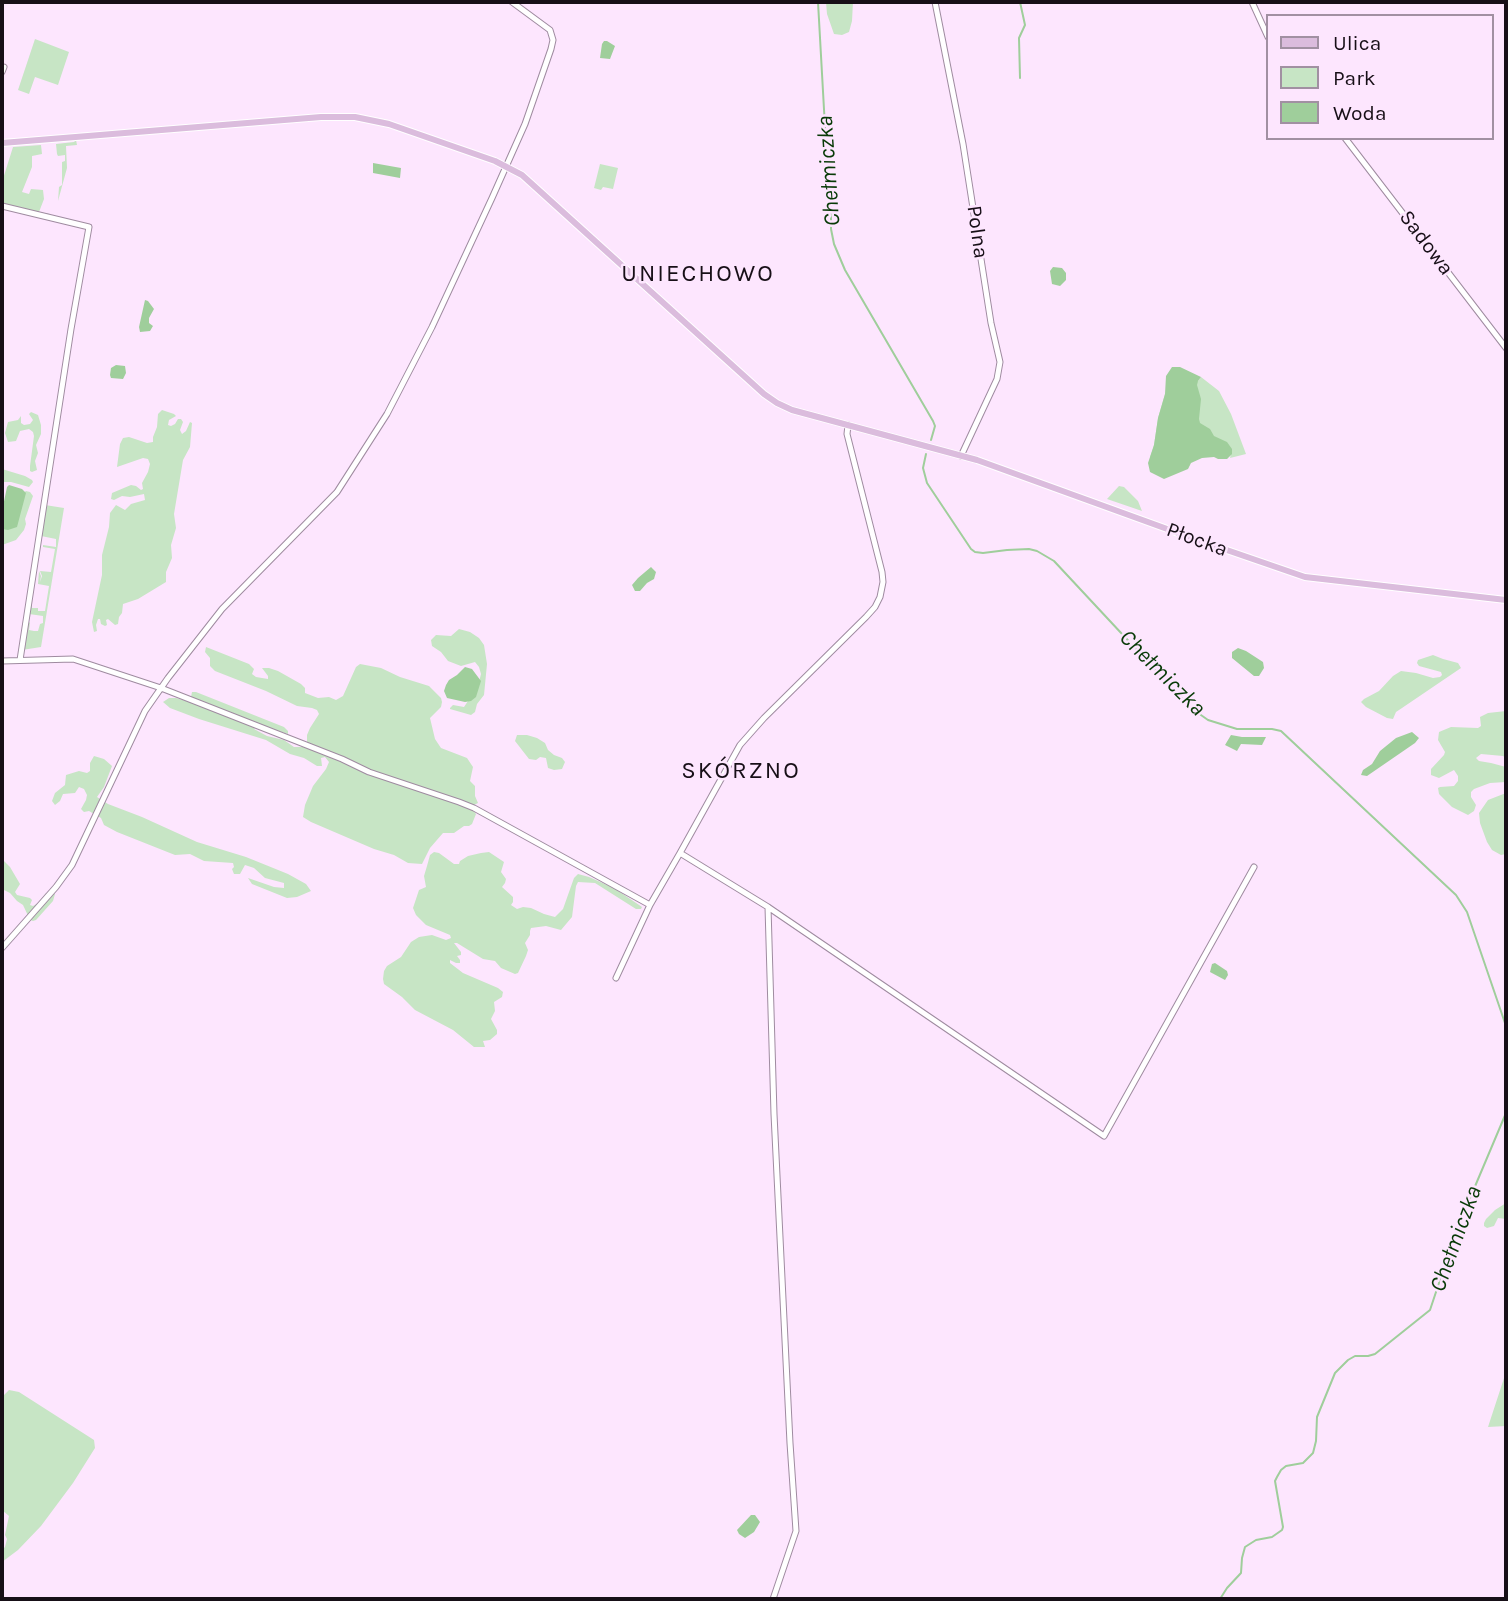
<!DOCTYPE html>
<html>
<head>
<meta charset="utf-8">
<style>
	body { margin:0 }
	#map { position:relative; width:1508px; height:1601px; overflow:hidden; background:#fde6fe; font-family:Karla,sans-serif }
	canvas { display:block }
	.frame { position:absolute; inset:0; border:4px solid #170f17; pointer-events:none }
	.legend { position:absolute; left:1266px; top:14px; width:228px; height:126px; box-sizing:border-box; background:#fde6fe; border:2px solid #a190a2; margin:0; padding:9px 12px; list-style:none; font-size:21px; color:#170f17 }
	.legend li { display:flex; align-items:center; gap:14px; height:35px }
	.legend b { width:35px; border:2px solid #a190a2 }
</style>
</head>
<body>
<div id="map">
<canvas width="1508" height="1601"></canvas>
<div class="frame"></div>
<ul class="legend">
<li><b style="height:9px;background:#dbbcdd"></b>Ulica</li>
<li><b style="height:19px;background:#c7e5c5"></b>Park</li>
<li><b style="height:19px;background:#9fce9b"></b>Woda</li>
</ul>
</div>
<script>
const context = document.querySelector('canvas').getContext('2d');
context.lineJoin = 'round';
function paint(path, color) { context.fillStyle = color; context.fill(path, 'evenodd'); }
const toPath = rows => new Path2D(rows.map(r => 'M' + r).join(''));
function trace(path, color, width, dash) { context.strokeStyle = color; context.lineWidth = width; context.lineCap = dash ? 'butt' : 'round'; context.setLineDash(dash || []); context.stroke(path); }
function drawText(font, color, halo, rows, align = 'center') {
  context.font = font + ' Karla,sans-serif'; context.lineWidth = 5; context.setLineDash([]); context.textBaseline = 'middle'; context.strokeStyle = halo; context.fillStyle = color; for (const [text, x, y, turn = 0] of rows) {
    context.save(); context.translate(x, y); context.rotate((+turn || 0) * Math.PI / 180); context.textAlign = isNaN(turn) ? turn : align; if (halo) context.strokeText(text, 0, 0); context.fillText(text, 0, 0); context.restore();
  }
}
const green = toPath([
	[826,2,853,2,852,21,849,32,842,35,834,34,827,14],
	[35,39,69,52,58,85,35,77,29,94,18,90],
	[76,140,77,145,66,146,67,168,58,201,59,187,62,185,62,162,65,161,65,155,58,156,57,154,56,144,74,142],
	[41,145,42,154,32,156,32,167,22,192,29,194,31,189,43,190,44,199,39,212,50,214,48,215,2,204,2,182,13,147],
	[600,164,618,168,613,189,603,187,601,190,594,188],
	[1201,377,1219,391,1231,414,1246,454,1230,458,1231,454,1150,457,1154,445,1158,418,1165,394,1198,381],
	[162,410,174,414,176,416,169,420,168,425,171,426,175,424,178,419,181,419,183,422,180,430,182,434,186,431,190,422,192,423,190,447,183,460,174,514,176,528,171,545,172,558,166,572,166,582,138,599,123,604,122,613,119,617,118,624,115,625,108,619,106,620,107,625,105,626,101,624,100,619,98,619,96,625,97,631,94,632,92,622,102,575,102,555,109,527,110,513,116,505,125,510,131,504,145,500,144,494,130,497,122,496,114,500,111,499,112,493,131,485,136,486,141,490,143,489,142,483,148,472,150,464,148,459,143,458,117,467,120,444,123,438,129,437,147,443,153,442,153,437,157,427,158,414],
	[31,412,38,415,41,425,41,434,36,445,38,453,35,461,37,470,32,472,30,471,30,466,34,436,33,432,29,429,20,431,16,441,8,442,5,433,8,422,18,420,21,416,21,423,24,425,30,424,33,420,29,414],
	[2,469,25,476,32,480,33,482,29,487,11,482,2,482],
	[1119,486,1124,487,1138,501,1142,511,1107,499],
	[26,491,30,492,33,496,25,519,26,524,24,530,16,540,2,545,2,510,17,513,21,495],
	[45,505,64,508,41,647,22,650,28,621,30,623,29,630,34,631,38,631,40,624,43,623,43,616,29,614,32,596,32,608,38,608,38,611,45,611,49,586,38,584,39,571,41,576,40,582,42,576,40,571,51,572,55,549,43,547,43,545,56,547,56,539,41,536],
	[459,629,470,632,479,638,484,645,487,664,484,695,477,704,475,712,471,715,450,709,450,708,453,705,464,707,478,686,481,674,479,667,475,662,461,666,448,661,441,652,432,646,431,640,436,635,451,636],
	[206,647,249,664,254,669,252,674,256,677,268,679,268,676,262,668,269,668,278,671,301,684,305,688,305,693,318,698,329,697,336,700,343,696,356,667,360,664,381,668,400,677,429,686,441,698,442,702,441,707,430,718,435,739,441,748,467,758,473,767,470,781,475,786,475,796,478,803,474,805,473,810,476,814,472,824,469,826,464,826,454,833,443,833,430,848,422,864,408,863,394,855,374,849,311,822,303,817,305,805,313,786,326,769,329,762,325,757,321,758,322,766,317,766,304,758,290,754,266,740,199,719,170,708,163,702,169,698,176,698,190,702,192,692,196,692,284,727,288,731,288,734,259,725,254,729,267,736,284,740,294,747,305,747,307,742,307,735,310,728,319,714,317,710,312,708,297,706,266,691,215,671,210,666,210,658,205,652],
	[1433,655,1443,659,1458,663,1461,668,1402,708,1396,712,1393,719,1387,718,1366,707,1361,702,1364,699,1379,691,1393,676,1401,671,1416,673,1433,678,1440,677,1442,675,1441,672,1419,666,1417,663,1418,660],
	[1506,711,1506,758,1503,756,1481,754,1476,758,1479,761,1491,763,1506,767,1506,782,1490,783,1474,789,1471,792,1471,797,1476,805,1474,811,1468,815,1452,807,1439,794,1438,788,1440,787,1454,786,1458,781,1458,776,1454,770,1439,778,1431,775,1431,769,1444,755,1445,752,1438,740,1439,732,1451,727,1478,728,1481,726,1480,717,1488,713],
	[517,735,527,735,537,738,545,743,548,750,554,755,562,758,565,762,562,769,554,770,548,768,546,758,540,757,536,760,529,759,515,741],
	[94,756,104,759,112,766,104,787,97,797,108,804,142,817,197,842,246,857,288,874,306,884,311,891,297,897,287,898,252,884,248,878,274,887,284,888,284,883,265,878,254,868,245,865,240,874,234,874,232,869,234,867,233,863,204,861,190,854,175,855,117,832,104,825,101,818,89,811,84,812,81,809,86,800,87,795,84,789,79,787,75,793,63,794,60,801,55,805,52,801,55,793,65,785,66,775,79,771,87,773,90,771,90,763],
	[1506,793,1506,854,1501,855,1492,850,1487,842,1480,823,1479,813,1488,800],
	[434,852,439,853,454,864,459,864,460,861,468,856,481,853,489,852,504,862,501,872,506,879,505,883,502,887,513,897,513,902,511,905,517,909,523,907,531,908,544,914,555,917,563,909,574,878,578,874,589,877,614,888,642,907,641,909,636,909,595,883,578,882,576,886,572,917,561,930,546,926,531,928,530,931,530,935,525,943,528,950,526,956,518,973,515,974,501,968,495,961,483,959,457,943,454,943,461,952,461,955,457,956,460,960,460,963,456,963,450,960,450,963,463,973,498,988,503,992,502,997,494,1002,495,1011,491,1019,497,1030,497,1034,490,1040,483,1041,485,1047,474,1047,453,1030,415,1010,402,997,384,984,383,979,384,971,387,966,401,957,411,942,419,937,432,935,446,940,451,938,450,935,426,925,416,915,413,908,419,890,426,887,424,876,427,866,430,855],
	[2,859,10,867,20,884,15,892,17,895,30,898,32,900,30,905,33,906,38,903,46,893,55,894,53,901,36,920,33,921,30,920,23,905,17,901,10,893,2,889],
	[1506,1203,1506,1219,1498,1218,1494,1226,1487,1228,1484,1226,1484,1223,1486,1219,1495,1210],
	[1506,1372,1506,1426,1488,1427],
	[9,1390,19,1392,94,1440,95,1448,73,1483,41,1526,18,1550,2,1562,2,1550,5,1547,7,1539,5,1535,9,1516,2,1510,2,1397]
]);
const water = toPath([
	[604,41,607,41,615,46,610,59,600,58,602,44],
	[373,163,401,168,400,178,373,173],
	[1053,267,1062,268,1066,273,1066,280,1060,286,1052,284,1050,271],
	[145,300,148,301,154,309,149,318,149,323,153,326,150,331,140,332,139,327],
	[116,365,125,366,126,373,123,379,111,378,110,375,111,368],
	[1172,367,1180,367,1201,377,1198,381,1197,385,1201,399,1199,419,1200,423,1210,429,1214,436,1227,442,1232,449,1232,454,1227,459,1218,459,1214,457,1202,458,1191,463,1188,469,1164,479,1150,472,1148,463,1154,445,1158,418,1165,394,1166,376],
	[9,485,22,489,26,493,17,527,8,530,2,529,2,511,7,487],
	[651,567,656,572,654,579,647,583,640,591,635,591,632,585,638,578],
	[1238,648,1246,651,1263,662,1264,668,1259,676,1254,676,1232,658,1232,652],
	[465,667,472,669,481,681,476,697,471,701,465,702,447,698,444,691,446,685,449,680,457,675],
	[1412,732,1419,738,1415,743,1367,776,1361,775,1363,770,1372,764,1380,751,1396,738],
	[1231,735,1242,737,1266,737,1262,745,1241,744,1237,751,1225,745],
	[1215,963,1227,971,1228,975,1225,980,1210,972,1212,964],
	[751,1515,755,1515,760,1522,754,1532,745,1538,739,1534,737,1530]
]);
const stream = toPath([
	[818,2,827,163,831,212,831,229,834,244,845,270,933,421,935,426,931,440],
	[1020,78,1019,38,1025,25,1020,2],
	[926,454,923,468,927,483,971,549,975,552,983,553,1007,550,1029,549,1037,551,1054,561,1191,708,1208,720,1237,729,1272,729,1281,731,1456,895,1467,912,1506,1026],
	[1220,1599,1227,1588,1241,1573,1242,1558,1245,1547,1256,1540,1272,1537,1282,1530,1283,1527,1275,1481,1277,1477,1281,1470,1286,1466,1303,1463,1313,1453,1316,1441,1317,1417,1335,1373,1348,1360,1355,1356,1368,1356,1375,1354,1430,1310,1457,1229,1506,1113]
]);
const minor = toPath([
	[935,2,963,144,991,323,1000,362,997,379,961,456],
	[1252,2,1268,37],
	[2,72,4,67],
	[1345,138,1506,348],
	[2,206,89,227,71,329,20,660],
	[848,425,847,434,882,572,883,582,880,597,875,607,866,617,764,718,740,745,680,853,768,907,1104,1136,1254,867],
	[2,661,73,659,161,688,342,759,369,772,459,802,474,808,650,905,680,853],
	[768,907,774,1114,790,1443,796,1531,773,1599],
	[2,948,56,887,72,865,145,711,168,678,222,609,337,492,387,414,432,327,492,198,525,124,551,49,553,40,550,30,512,2],
	[616,978,650,905]
]);
const major = toPath([
	[2,143,321,117,355,117,389,124,495,161,522,175,764,394,777,403,792,410,977,460,1192,538,1305,577,1506,600]
]);
const streetNames = [
	["Polna",977,232,82],
	["Sadowa",1426,243,53],
	["Płocka",1197,540,20]
];
const waterNames = [
	["Chełmiczka",829,171,-94],
	["Chełmiczka",1162,673,45],
	["Chełmiczka",1456,1239,-70]
];
const quarterNames = [
	["UNIECHOWO",698,274],
	["SKÓRZNO",741,771]
];
paint(green, '#c7e5c5');
paint(water, '#9fce9b');
trace(stream, '#9fce9b', 2);
trace(minor, '#9f8ba0', 7);
trace(major, '#fff', 8);
trace(minor, '#fff', 5);
trace(major, '#dbbcdd', 6);
drawText('21px', '#170f17', '#fde6fe', streetNames);
drawText('italic 23px', '#083a07', '#fde6fe', waterNames);
context.letterSpacing = '2px';
drawText('24px', '#170f17', '#fde6fe', quarterNames);
context.letterSpacing = '0px';
</script>
</body>
</html>
